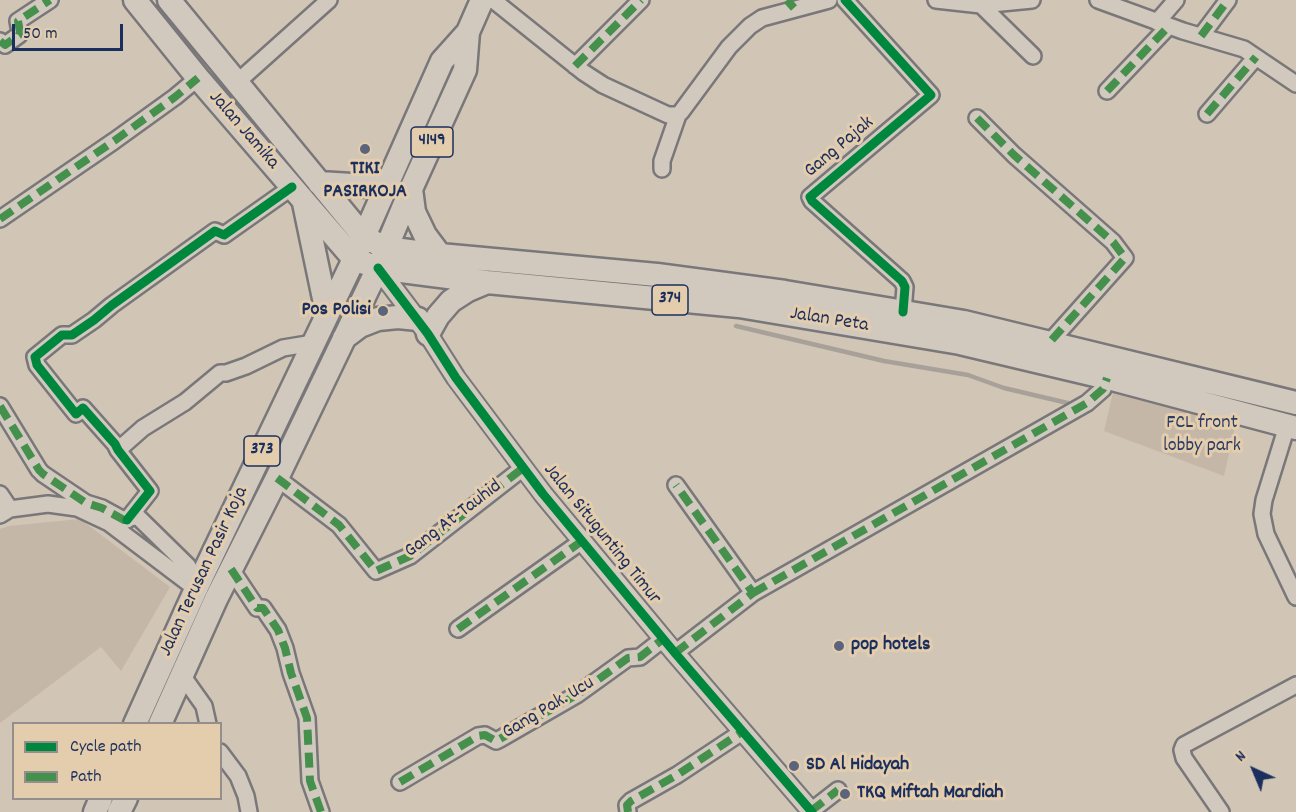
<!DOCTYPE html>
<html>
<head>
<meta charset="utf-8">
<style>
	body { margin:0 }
	#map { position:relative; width:1296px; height:812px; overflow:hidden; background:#d1c5b5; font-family:Dekko,sans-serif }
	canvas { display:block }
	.legend { position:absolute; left:12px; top:722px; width:210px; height:78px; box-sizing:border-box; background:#e4cdad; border:2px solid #948e8d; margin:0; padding:8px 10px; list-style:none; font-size:18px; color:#1b2f5e }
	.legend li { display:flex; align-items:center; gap:12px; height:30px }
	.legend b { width:30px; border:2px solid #948e8d }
	.north { position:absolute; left:1224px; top:740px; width:60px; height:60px; -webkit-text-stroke:4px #e4cdad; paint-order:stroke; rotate:316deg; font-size:16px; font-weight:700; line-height:24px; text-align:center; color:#1b2f5e }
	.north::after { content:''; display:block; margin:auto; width:21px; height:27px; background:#1b2f5e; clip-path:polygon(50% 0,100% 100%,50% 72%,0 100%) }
	.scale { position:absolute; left:12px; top:24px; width:111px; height:27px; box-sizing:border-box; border:3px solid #1b2f5e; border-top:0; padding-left:8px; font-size:18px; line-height:21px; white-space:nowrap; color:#1b2f5e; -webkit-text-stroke:4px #e4cdad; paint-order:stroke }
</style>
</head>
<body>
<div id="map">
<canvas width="1296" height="812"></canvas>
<ul class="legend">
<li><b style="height:8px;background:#00873e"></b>Cycle path</li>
<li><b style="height:8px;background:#46904e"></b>Path</li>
</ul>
<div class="north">N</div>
<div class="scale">50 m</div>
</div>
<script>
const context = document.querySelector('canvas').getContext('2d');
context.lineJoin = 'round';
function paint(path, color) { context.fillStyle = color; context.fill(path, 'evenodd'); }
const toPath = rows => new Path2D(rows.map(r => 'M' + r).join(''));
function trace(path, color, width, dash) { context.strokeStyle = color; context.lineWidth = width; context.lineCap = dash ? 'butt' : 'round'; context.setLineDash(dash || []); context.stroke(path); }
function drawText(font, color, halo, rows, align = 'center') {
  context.font = font + ' Dekko,sans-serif'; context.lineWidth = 6; context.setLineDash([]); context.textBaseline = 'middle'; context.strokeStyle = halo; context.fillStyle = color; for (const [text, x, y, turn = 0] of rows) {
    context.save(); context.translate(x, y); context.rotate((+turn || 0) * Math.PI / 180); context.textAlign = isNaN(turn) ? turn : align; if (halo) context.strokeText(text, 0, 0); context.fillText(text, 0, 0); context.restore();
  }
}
const green = toPath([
	[1116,380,1238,414,1224,476,1104,431],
	[80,519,170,587,121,671,101,647,0,723,0,529,9,526]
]);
const stream = toPath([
	[736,326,884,361,968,375,1004,388,1076,405]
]);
const minor = toPath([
	[493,0,583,72,603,85,668,115,678,115,681,112,729,47,750,26,762,18,829,0],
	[845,0,931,95,810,197,812,201,902,281,905,287,903,312],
	[936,0,981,5,1032,0],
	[1098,0,1183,31,1244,49,1296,84],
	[981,5,1033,56],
	[1157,22,1176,0],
	[1201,36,1228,0],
	[0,41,5,45,19,35,20,32,18,21,50,0],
	[575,66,641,0],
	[237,85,243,77,329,0],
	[1107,91,1169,26],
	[1207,114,1256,57],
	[977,118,1014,155,1113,242,1125,258,1049,343],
	[662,169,662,161,678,115],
	[0,219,114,141,175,97,198,78],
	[0,406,39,470,43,474,86,503,102,508,124,520,137,516,188,566,190,572,191,584],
	[1287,426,1264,500,1262,514,1266,534,1296,597],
	[118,450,143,428,185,402,220,373,226,373,246,366,283,348,313,343],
	[277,478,339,525,376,571,410,556,523,468],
	[0,494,10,509],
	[0,515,10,509,48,504,77,508,109,523,195,588],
	[127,520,150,491,118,450,115,444,83,408,76,414,37,365,35,357,62,335,72,335,94,320,112,305,215,231,224,235,292,187],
	[231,569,257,608,263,608,278,630,285,648,291,673,307,718,310,781,321,812],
	[753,593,1087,403,1103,389,1107,378],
	[458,629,582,541],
	[675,653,753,593,676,485],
	[182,675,204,706,208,724],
	[220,752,238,776,246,796,249,812],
	[400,782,478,736,485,735,496,741,500,739,578,694,628,658,640,657,663,639],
	[811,811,838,790],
	[628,812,627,805,631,801,677,775,742,732],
	[1221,812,1184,758,1182,750,1184,745,1296,685]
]);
const tertiary = toPath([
	[378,268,428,334,456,378,543,494,675,653,812,812]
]);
const primary = toPath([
	[135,0,198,78,354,259,378,268,487,282,739,306,960,343,1116,380,1296,428],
	[169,0,364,237,386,248,440,255,657,275,785,292,964,322,1296,403],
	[319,183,385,187],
	[411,189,414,212,425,235,440,255],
	[304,203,327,313],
	[428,334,438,316,451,301,468,290,487,282],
	[344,338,360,326,378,319,398,317,418,319],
	[135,724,196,589,354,259,442,61,468,32],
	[160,724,216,599,277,478,378,268,411,189,465,70,468,32,482,0],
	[95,812,101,798],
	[119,812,126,798]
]);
const quiet = toPath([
	[787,0,794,8],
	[1201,36,1228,0],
	[0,41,5,45,19,35,20,32,18,21,50,0],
	[575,66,641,0],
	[1107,91,1169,26],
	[1207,114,1256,57],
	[977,118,1014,155,1113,242,1125,258,1049,343],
	[0,219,114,141,175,97,198,78],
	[0,406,39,470,43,474,86,503,102,508,124,520,131,518],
	[277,478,339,525,376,571,410,556,523,468],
	[231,569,257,608,263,608,278,630,285,648,291,673,307,718,310,781,321,812],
	[753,593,1087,403,1103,389,1107,378],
	[458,629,582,541],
	[675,653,753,593,676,485],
	[400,782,478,736,485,735,496,741,500,739,578,694,628,658,640,657,663,639],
	[811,811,838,790],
	[628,812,627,805,631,801,677,775,742,732]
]);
const cycleway = toPath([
	[845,0,931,95,810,197,812,201,902,281,905,287,903,312],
	[378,268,428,334,456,378,543,494,675,653,812,812],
	[127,520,150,491,118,450,115,444,83,408,76,414,37,365,35,357,62,335,72,335,94,320,112,305,215,231,224,235,292,187]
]);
const markers = [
	[365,149,6,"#5b647c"],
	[383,311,6,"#5b647c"],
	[839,646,6,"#5b647c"],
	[794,766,6,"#5b647c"],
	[845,794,6,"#5b647c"]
];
const shields = [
	[432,142,42],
	[670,300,36],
	[262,451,36]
];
const shieldNames = [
	["4149",432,142],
	["374",670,300],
	["373",262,451]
];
const streetNames = [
	["Jalan Jamika",243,131,49],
	["Gang Pajak",840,148,-40],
	["Jalan Peta",829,321,9],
	["Gang At-Tauhid",454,520,-37],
	["Jalan Situgunting Timur",601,535,51],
	["Jalan Terusan Pasir Koja",205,572,-65],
	["Gang Pak. Ucu",549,709,-31]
];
const poiNames = [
	["TIKI",365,170,"center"],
	["PASIRKOJA",365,193,"center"],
	["Pos Polisi",371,311,"right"],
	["pop hotels",851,646],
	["SD Al Hidayah",806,766],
	["TKQ Miftah Mardiah",857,794]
];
const parkNames = [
	["FCL front",1202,424],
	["lobby park",1202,447]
];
paint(green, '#c5b7a7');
trace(stream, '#a8a19a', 4.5);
trace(minor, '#797779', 20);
trace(tertiary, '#797779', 22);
trace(primary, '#797779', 27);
trace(minor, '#d2c9be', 15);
trace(tertiary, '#d2c9be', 18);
trace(primary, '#d2c9be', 22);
trace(quiet, '#46904e', 8, [15, 8]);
trace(cycleway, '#00873e', 9);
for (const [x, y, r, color] of markers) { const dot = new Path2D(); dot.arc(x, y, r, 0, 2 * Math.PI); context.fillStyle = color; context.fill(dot); trace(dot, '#e4cdad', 2); }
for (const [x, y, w] of shields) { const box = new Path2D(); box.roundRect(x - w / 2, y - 15, w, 30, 4.5); context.fillStyle = '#e4cdad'; context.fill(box); trace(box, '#1b2f5e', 1.5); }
drawText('bold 18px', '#1b2f5e', null, shieldNames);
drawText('20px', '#1b2f5e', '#e4cdad', streetNames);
drawText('bold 20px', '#1b2f5e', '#e4cdad', poiNames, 'left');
drawText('20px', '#2c3c64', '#e4cdad', parkNames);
</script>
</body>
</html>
